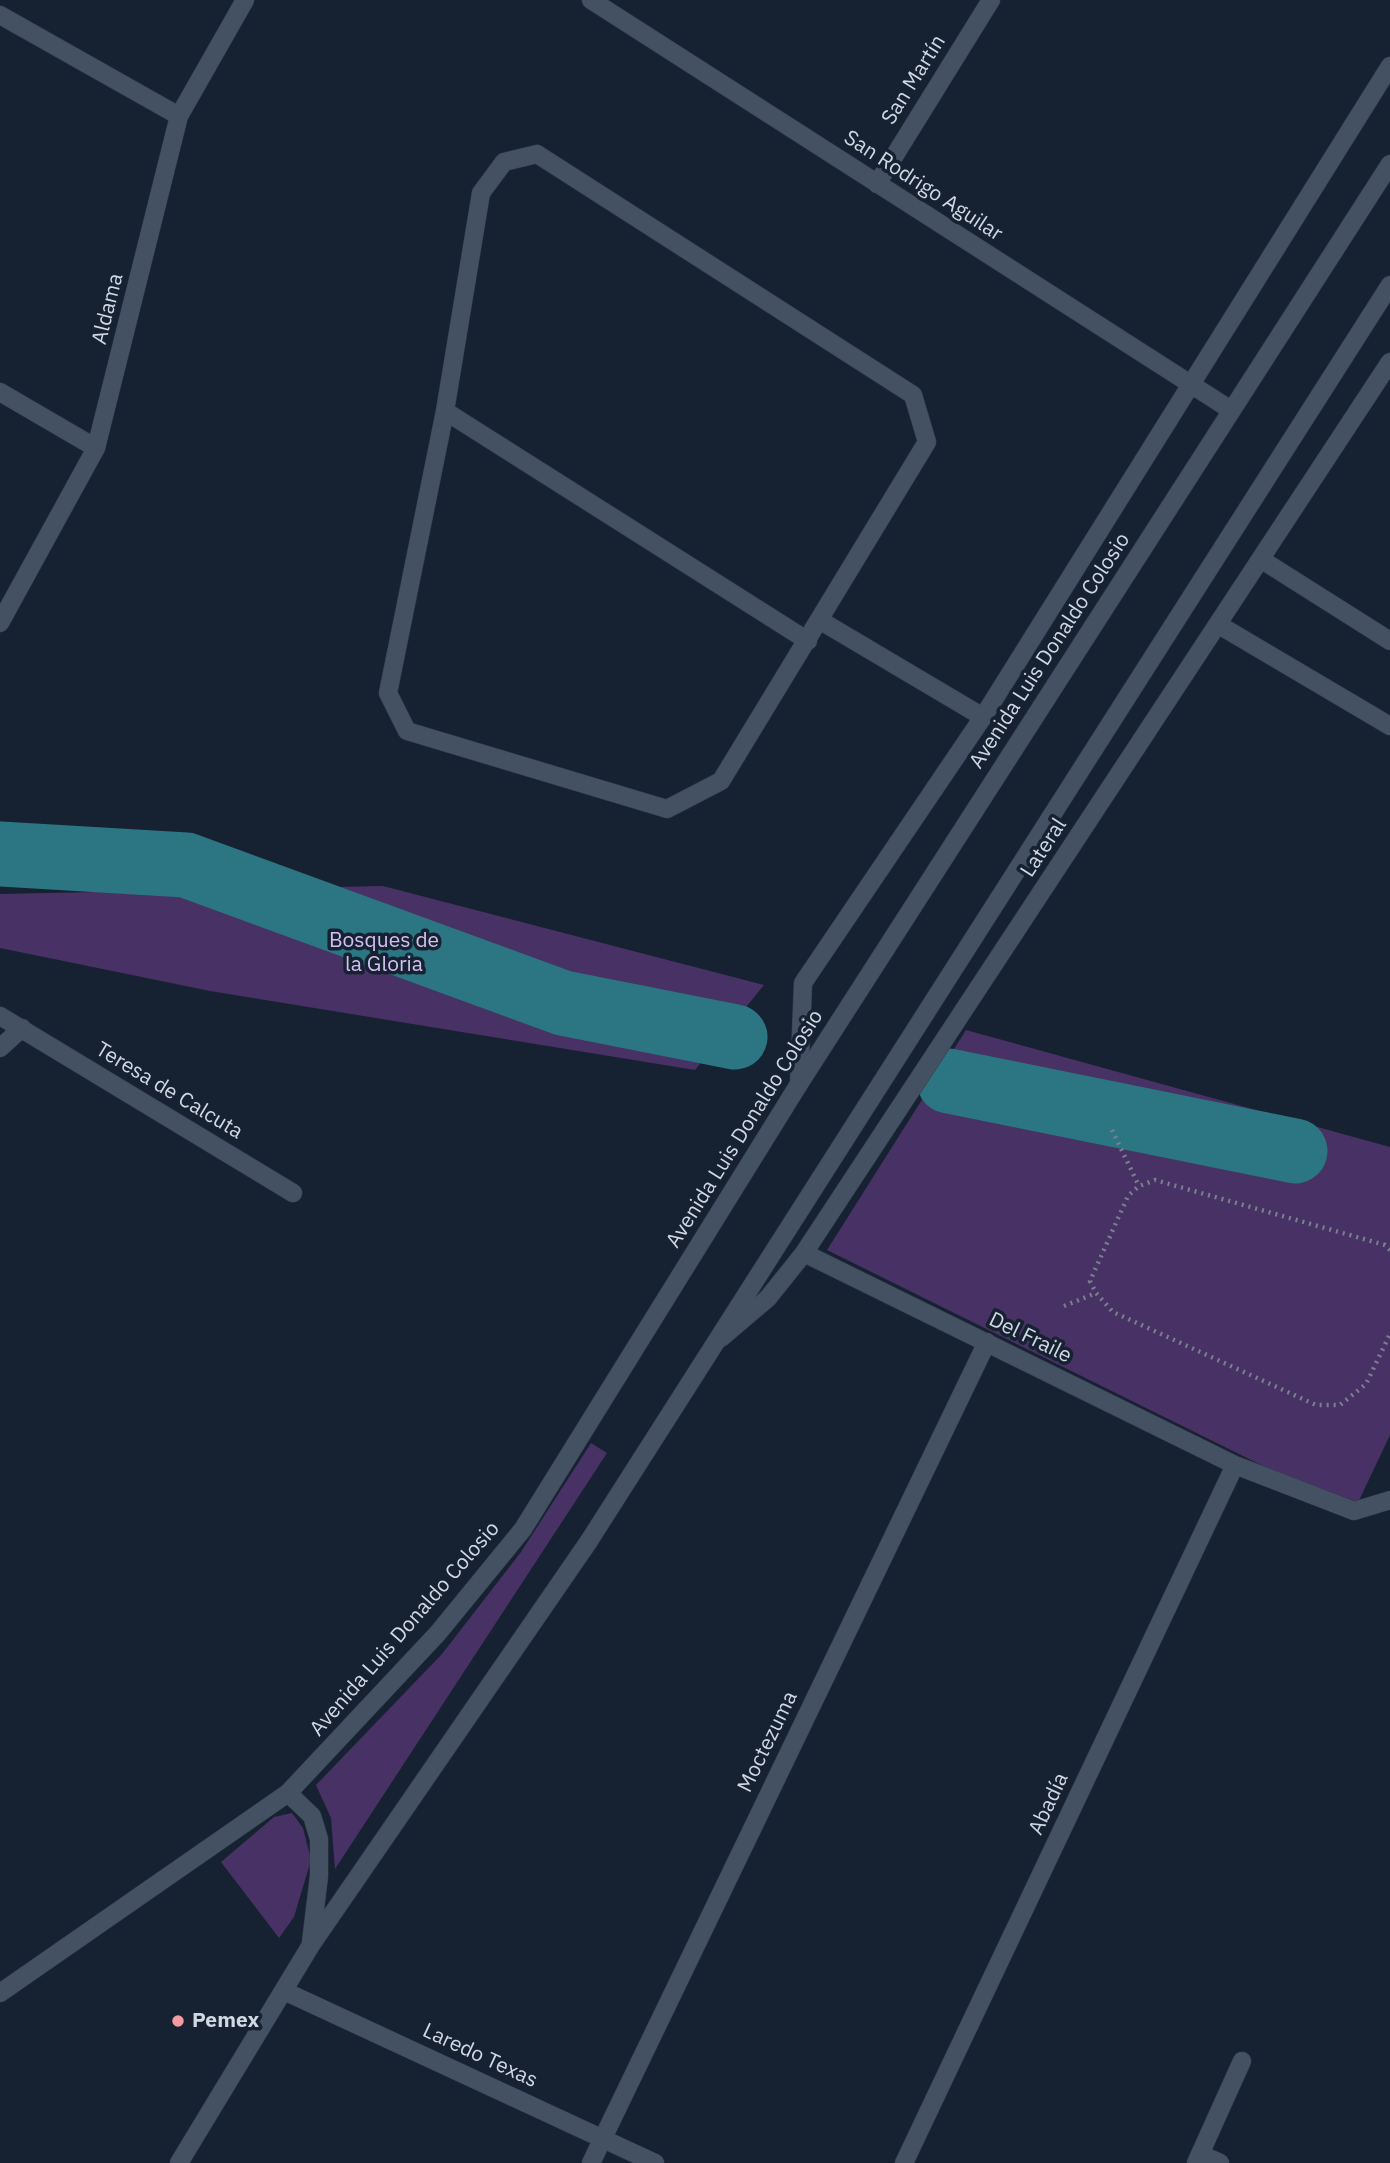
<!DOCTYPE html>
<html>
<head>
<meta charset="utf-8">
<style>
	body { margin:0 }
	canvas { display:block; background:#162131 }
</style>
</head>
<body>
<canvas width="1390" height="2163"></canvas>
<script>
const context = document.querySelector('canvas').getContext('2d');
context.lineJoin = 'round';
function paint(path, color) { context.fillStyle = color; context.fill(path, 'evenodd'); }
const toPath = rows => new Path2D(rows.map(r => 'M' + r).join(''));
function trace(path, color, width, dash) { context.strokeStyle = color; context.lineWidth = width; context.lineCap = dash ? 'butt' : 'round'; context.setLineDash(dash || []); context.stroke(path); }
function drawText(font, color, halo, rows, align = 'center') {
  context.font = font + ' "IBM Plex Sans",sans-serif'; context.lineWidth = 7; context.setLineDash([]); context.textBaseline = 'middle'; context.strokeStyle = halo; context.fillStyle = color; for (const [text, x, y, turn = 0] of rows) {
    context.save(); context.translate(x, y); context.rotate((+turn || 0) * Math.PI / 180); context.textAlign = isNaN(turn) ? turn : align; if (halo) context.strokeText(text, 0, 0); context.fillText(text, 0, 0); context.restore();
  }
}
const green = toPath([
	[383,886,764,985,695,1070,210,991,0,948,0,894],
	[966,1030,1390,1147,1390,1435,1354,1511,827,1250],
	[591,1443,607,1453,335,1869,331,1818,316,1785,442,1654,521,1552],
	[292,1813,303,1828,311,1860,294,1917,279,1938,221,1862,274,1817]
]);
const river = toPath([
	[0,854,186,865,563,1003,735,1037],
	[949,1081,1295,1151]
]);
const path = toPath([
	[1112,1130,1139,1186],
	[1390,1250,1385,1245,1155,1180,1139,1186,1128,1196,1090,1281,1096,1293,1113,1312,1316,1405,1340,1405,1366,1384,1390,1334],
	[1064,1306,1096,1293]
]);
const street = toPath([
	[591,0,1231,410],
	[0,15,179,116],
	[537,154,913,395,927,442,721,781,667,809,407,731,388,693,445,411,481,193,504,162,537,154],
	[877,184,991,0],
	[0,392,96,448],
	[445,411,808,641],
	[1262,560,1390,641],
	[821,621,983,717],
	[0,623,96,448,179,116,245,0],
	[1219,625,1390,726],
	[0,1016,293,1193],
	[0,1048,22,1028],
	[799,1084,803,983,983,717,1390,66],
	[804,1253,1235,1465,1354,1511,1390,1500],
	[721,1338,768,1298,804,1253,1390,362],
	[284,1991,655,2163],
	[1200,2154,1220,2163],
	[591,2163,987,1342],
	[904,2163,1235,1465],
	[1196,2163,1242,2061]
]);
const secondary = toPath([
	[288,1793,312,1816,319,1839,319,1876,311,1942],
	[0,1993,288,1793,438,1633,523,1529,799,1084,1390,164],
	[179,2163,311,1945,589,1541,1390,285]
]);
const markers = [
	[178,2021,7,"#f49aa3"]
];
const streetNames = [
	["San Martín",914,80,-58],
	["San Rodrigo Aguilar",923,186,33],
	["Aldama",108,309,-76],
	["Avenida Luis Donaldo Colosio",1050,651,-57],
	["Lateral",1044,848,-57],
	["Teresa de Calcuta",169,1091,31],
	["Avenida Luis Donaldo Colosio",745,1129,-58],
	["Del Fraile",1030,1338,26],
	["Avenida Luis Donaldo Colosio",405,1629,-49],
	["Moctezuma",768,1742,-64],
	["Abadía",1049,1804,-65],
	["Laredo Texas",480,2056,25]
];
const parkNames = [
	["Bosques de",384,941],
	["la Gloria",384,965]
];
const poiNames = [
	["Pemex",192,2021]
];
paint(green, '#483164');
trace(river, '#2b7682', 65);
trace(street, '#343b49', 19);
trace(secondary, '#343b49', 19);
trace(path, '#78818f', 4.5, [2, 5]);
trace(street, '#435163', 18);
trace(secondary, '#435163', 18);
for (const [x, y, r, color] of markers) { const dot = new Path2D(); dot.arc(x, y, r, 0, 2 * Math.PI); context.fillStyle = color; context.fill(dot); trace(dot, '#162131', 2.5); }
drawText('21px', '#d0d8e3', '#162131', streetNames);
drawText('21px', '#d5c0f4', '#162131', parkNames);
drawText('bold 21px', '#d0d8e3', '#162131', poiNames, 'left');
</script>
</body>
</html>
